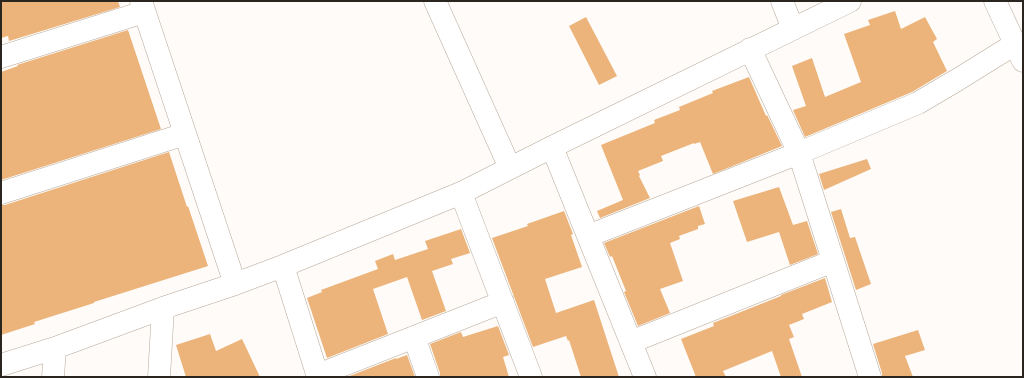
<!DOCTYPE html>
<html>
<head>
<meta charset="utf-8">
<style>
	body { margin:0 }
	#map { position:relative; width:1024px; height:378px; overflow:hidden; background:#fefbf8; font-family:Lato,sans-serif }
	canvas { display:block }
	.frame { position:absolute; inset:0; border:2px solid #2b251f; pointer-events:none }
</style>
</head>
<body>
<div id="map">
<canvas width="1024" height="378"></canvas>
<div class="frame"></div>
</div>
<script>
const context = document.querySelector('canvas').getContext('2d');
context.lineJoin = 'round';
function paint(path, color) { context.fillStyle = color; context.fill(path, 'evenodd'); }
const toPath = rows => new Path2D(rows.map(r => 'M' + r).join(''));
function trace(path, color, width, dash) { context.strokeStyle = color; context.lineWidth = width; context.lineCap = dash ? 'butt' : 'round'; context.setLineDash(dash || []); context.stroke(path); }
const building = toPath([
	[1,1,118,1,120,7,9,41,8,36,1,38],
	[895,11,901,29,925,17,937,39,933,42,947,71,912,92,805,137,793,110,806,106,792,66,812,58,825,97,861,82,844,34,870,25,868,20],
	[586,17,617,76,599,85,569,26],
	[128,30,161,129,1,180,1,72,18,66,17,65],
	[749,77,766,116,767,115,769,119,782,146,713,174,700,142,694,144,694,143,661,156,663,161,638,171,640,175,639,176,650,198,600,218,597,211,623,200,601,145,655,123,654,120,680,110,679,107,713,93,712,91],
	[169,152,187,207,188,206,208,266,94,302,94,303,34,322,35,324,1,335,1,205,5,205],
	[867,159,871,169,824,190,819,174],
	[779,187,793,225,807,221,818,254,790,265,779,232,747,242,733,201],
	[699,206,705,224,698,226,698,229,679,236,680,239,670,243,683,281,660,289,670,313,638,326,624,292,626,291,612,256,610,257,604,243],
	[841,209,850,238,855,237,871,284,856,290,831,212],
	[564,211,573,234,571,235,582,267,545,279,556,313,594,300,619,377,581,377,569,340,568,341,566,336,533,347,492,238,528,226,527,224],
	[461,229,470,253,451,259,453,264,432,271,446,311,422,320,407,277,373,289,388,334,327,358,307,298,322,292,321,290,378,269,375,261,393,254,395,260,428,249,425,241],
	[825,278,832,302,802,314,804,319,789,325,794,337,789,339,802,377,781,377,772,351,723,371,726,377,696,377,681,339,714,326,713,323,781,296,781,295],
	[498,326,509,355,503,357,509,377,440,377,440,373,430,344,461,332,463,337],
	[918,330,925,350,905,356,913,377,882,377,882,373,873,344],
	[210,334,216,351,242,339,260,377,186,377,176,345],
	[407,355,415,377,347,377,396,358,396,359]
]);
const street = toPath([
	[141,1,235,284],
	[435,1,510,168],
	[782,1,793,29],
	[995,1,1023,61],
	[750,49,799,153,870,377],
	[1,57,144,12],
	[552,147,645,377],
	[1,193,185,134],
	[461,193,531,377],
	[588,236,799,153,918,103,957,80,1015,44],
	[283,266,318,377],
	[414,337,428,377],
	[631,342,833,261],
	[1,365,55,348,163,308,235,284,283,266,461,193,552,147,850,1],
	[318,375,503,302],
	[53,377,55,348],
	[159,377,163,308]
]);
paint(building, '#ecb47a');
trace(street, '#b8a899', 23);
trace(street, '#fff', 22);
</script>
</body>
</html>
